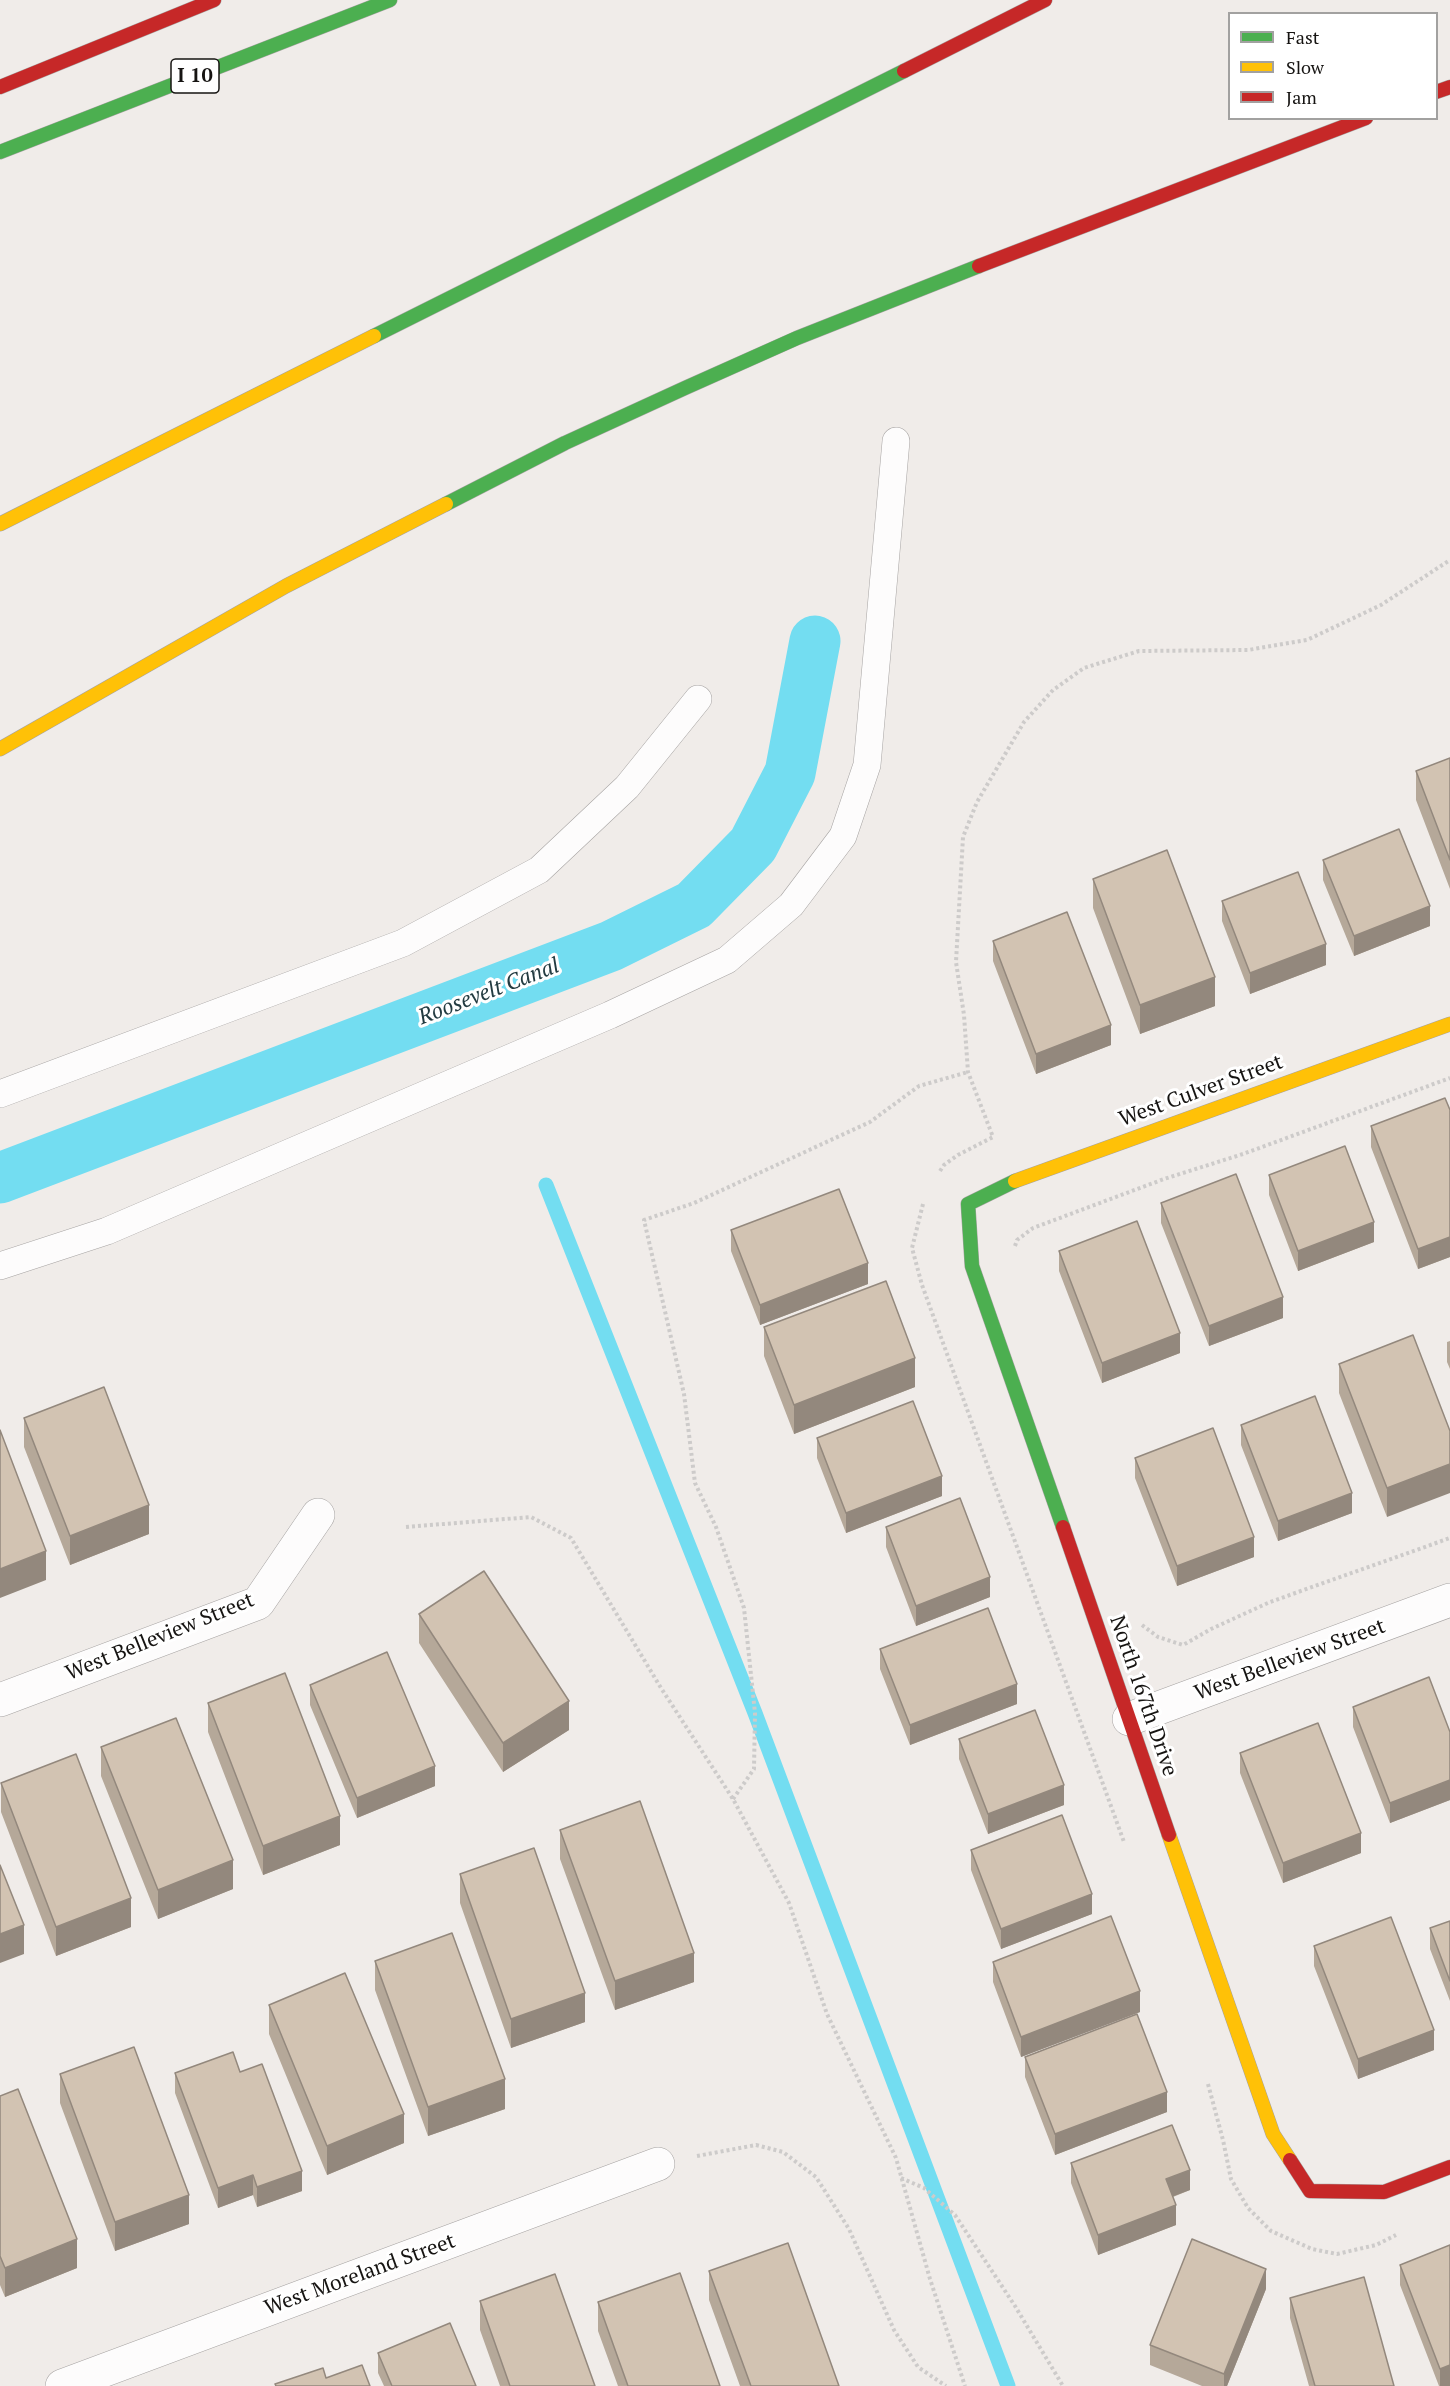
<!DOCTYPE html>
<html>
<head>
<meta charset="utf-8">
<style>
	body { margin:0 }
	#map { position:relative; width:1450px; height:2386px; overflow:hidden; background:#f0ece9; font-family:"PT Serif",serif }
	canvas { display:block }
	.legend { position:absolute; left:1228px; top:12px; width:210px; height:108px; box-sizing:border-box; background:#fff; border:2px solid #a2a1a0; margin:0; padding:8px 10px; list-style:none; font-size:18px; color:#161412 }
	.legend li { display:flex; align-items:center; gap:12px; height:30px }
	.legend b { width:30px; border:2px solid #a2a1a0 }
</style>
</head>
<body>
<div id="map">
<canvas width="1450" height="2386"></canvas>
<ul class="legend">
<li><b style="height:8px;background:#4caf50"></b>Fast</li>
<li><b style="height:8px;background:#ffc107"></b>Slow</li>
<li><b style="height:8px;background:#c62828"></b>Jam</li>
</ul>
</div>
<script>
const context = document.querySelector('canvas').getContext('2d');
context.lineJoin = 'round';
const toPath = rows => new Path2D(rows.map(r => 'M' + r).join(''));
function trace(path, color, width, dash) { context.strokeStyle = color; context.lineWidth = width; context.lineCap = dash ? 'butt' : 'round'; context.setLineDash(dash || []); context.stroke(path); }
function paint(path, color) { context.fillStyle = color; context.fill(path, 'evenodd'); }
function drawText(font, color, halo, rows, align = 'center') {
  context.font = font + ' "PT Serif",serif'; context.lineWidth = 6; context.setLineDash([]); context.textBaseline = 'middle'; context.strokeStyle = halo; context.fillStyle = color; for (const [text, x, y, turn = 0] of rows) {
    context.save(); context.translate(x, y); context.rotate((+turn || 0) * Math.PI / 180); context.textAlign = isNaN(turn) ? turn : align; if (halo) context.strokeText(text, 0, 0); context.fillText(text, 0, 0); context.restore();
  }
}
const stream = toPath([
	[546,1185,755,1713,1008,2386]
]);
const canal = toPath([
	[0,1178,611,946,694,905,753,845,790,773,815,641]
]);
const path = toPath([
	[940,1171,944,1165,958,1155,993,1137,968,1072,964,1015,956,962,963,837,977,802,1024,722,1053,690,1084,668,1139,651,1248,650,1307,640,1381,605,1450,560],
	[923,1204,912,1248,922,1285,1124,1842],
	[1015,1246,1017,1240,1033,1228,1164,1179,1243,1154,1450,1078],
	[406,1527,531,1517,571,1538,661,1688,733,1799,789,1903,827,2014,896,2158,930,2279,965,2386],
	[1142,1625,1158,1637,1183,1645,1211,1629,1270,1602,1450,1538],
	[733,1799,754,1769,755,1713,744,1608,716,1527,695,1483,684,1394,644,1220,694,1203,870,1122,919,1086,968,1072],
	[1208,2084,1223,2140,1231,2179,1248,2208,1271,2231,1312,2249,1337,2254,1376,2245,1396,2235],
	[697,2156,756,2145,783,2152,816,2177,849,2229,894,2330,918,2367,946,2386],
	[901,2178,924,2188,955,2215,1015,2306,1063,2386]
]);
const lane = toPath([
	[0,1094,403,943,539,870,627,787,698,699],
	[0,1266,107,1231,610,1015,727,960,791,905,843,836,867,765,896,441]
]);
const street = toPath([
	[0,1700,258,1603,318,1515],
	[1129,1719,1450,1600],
	[62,2386,658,2164]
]);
const fast = toPath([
	[0,152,390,0],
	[374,336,904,71],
	[446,504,565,443,685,388,797,338,979,266],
	[1015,1181,968,1204,972,1266,1063,1527]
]);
const slow = toPath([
	[0,524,374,336],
	[0,749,286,586,446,504],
	[1015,1181,1450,1024],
	[1169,1835,1273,2134,1290,2160]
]);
const jam = toPath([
	[904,71,1045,0],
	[0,87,214,0],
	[1436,92,1450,87],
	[979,266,1366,118],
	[1063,1527,1169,1835],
	[1290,2160,1310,2191,1384,2192,1450,2167]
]);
const wall = toPath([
	[1450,758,1450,889,1416,800,1416,771],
	[1323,860,1430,926,1354,956,1323,880],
	[1093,879,1215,1006,1140,1034,1093,908],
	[1222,901,1326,965,1250,994,1222,921],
	[993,941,1111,1045,1036,1074,993,961],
	[1450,1110,1450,1257,1418,1269,1371,1147,1371,1126],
	[1269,1175,1374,1242,1298,1271,1269,1195],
	[1161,1203,1283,1318,1209,1346,1161,1223],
	[731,1230,868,1284,760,1325,731,1251],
	[1059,1251,1180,1353,1102,1383,1059,1271],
	[764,1327,915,1387,794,1434,764,1356],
	[1413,1335,1387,1517,1339,1393,1339,1364],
	[1450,1341,1450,1369,1447,1362,1447,1342],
	[24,1418,149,1534,70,1565,24,1447],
	[1241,1425,1352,1513,1278,1541,1241,1445],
	[817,1438,942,1496,846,1533,817,1458],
	[1135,1458,1254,1557,1177,1586,1135,1478],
	[886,1527,990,1597,916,1626,886,1547],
	[419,1614,569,1730,503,1772,419,1643],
	[880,1649,1017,1704,910,1745,880,1669],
	[310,1685,435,1786,357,1818,310,1705],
	[208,1703,340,1845,263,1875,208,1732],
	[1353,1707,1450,1732,1450,1800,1390,1823,1353,1727],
	[959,1739,1064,1805,988,1834,959,1759],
	[101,1747,233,1889,158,1919,101,1776],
	[1240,1753,1361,1853,1283,1883,1240,1773],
	[1,1783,131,1927,56,1956,1,1812],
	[560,1830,694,1982,615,2010,560,1859],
	[971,1850,1092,1914,1001,1949,971,1870],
	[460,1874,585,2022,511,2048,460,1903],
	[1450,1921,1450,2001,1430,1949,1430,1928],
	[1314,1946,1434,2050,1358,2079,1314,1966],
	[375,1961,505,2109,428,2136,375,1990],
	[993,1962,1140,2012,1021,2057,993,1982],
	[269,2005,404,2143,327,2175,269,2034],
	[1025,2057,1167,2112,1055,2155,1025,2077],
	[240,2072,302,2191,257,2207,253,2195,218,2208,175,2093,175,2073],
	[60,2074,189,2224,115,2251,60,2103],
	[0,2096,77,2268,5,2297,0,2285],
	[1071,2163,1190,2190,1173,2197,1176,2225,1098,2255,1071,2183],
	[1450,2245,1450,2386,1439,2386,1400,2285,1400,2265],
	[709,2271,839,2386,740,2386,709,2300],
	[1266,2289,1227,2386,1202,2386,1150,2365,1150,2345],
	[1290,2298,1394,2386,1309,2386,1290,2318],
	[480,2301,595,2386,500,2386,480,2330],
	[598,2302,720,2386,618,2386,598,2331],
	[378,2353,476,2386,384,2386,378,2373]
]);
const shadedWall = toPath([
	[1430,906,1430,926,1354,956,1354,936],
	[1326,944,1326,965,1250,994,1250,973],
	[1215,977,1215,1006,1140,1034,1140,1005],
	[1111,1025,1111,1045,1036,1074,1036,1054],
	[1374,1222,1374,1242,1298,1271,1298,1251],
	[1450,1237,1450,1257,1418,1269,1418,1249],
	[868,1263,868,1284,760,1325,760,1305],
	[1283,1297,1283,1318,1209,1346,1209,1326],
	[1180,1333,1180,1353,1102,1383,1102,1363],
	[915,1358,915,1387,794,1434,794,1405],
	[1450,1464,1450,1493,1387,1517,1387,1488],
	[942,1476,942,1496,846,1533,846,1513],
	[1352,1493,1352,1513,1278,1541,1278,1521],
	[149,1505,149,1534,70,1565,70,1536],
	[1254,1537,1254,1557,1177,1586,1177,1566],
	[46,1551,46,1580,0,1598,0,1569],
	[990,1577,990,1597,916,1626,916,1606],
	[1017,1684,1017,1704,910,1745,910,1725],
	[569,1701,569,1730,503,1772,503,1743],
	[435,1766,435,1786,357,1818,357,1798],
	[1450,1780,1450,1800,1390,1823,1390,1803],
	[1064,1785,1064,1805,988,1834,988,1814],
	[340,1816,340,1845,263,1875,263,1846],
	[1361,1833,1361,1853,1283,1883,1283,1863],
	[233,1860,233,1889,158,1919,158,1890],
	[1092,1894,1092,1914,1001,1949,1001,1929],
	[131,1898,131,1927,56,1956,56,1927],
	[24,1925,24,1954,0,1963,0,1934],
	[694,1953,694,1982,615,2010,615,1981],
	[1140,1991,1140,2012,1021,2057,1021,2037],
	[585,1993,585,2022,511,2048,511,2019],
	[1434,2030,1434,2050,1358,2079,1358,2059],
	[505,2079,505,2109,428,2136,428,2107],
	[1167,2092,1167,2112,1055,2155,1055,2134],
	[404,2114,404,2143,327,2175,327,2146],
	[1190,2170,1190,2190,1166,2199,1166,2179],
	[302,2171,302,2191,257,2207,257,2187],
	[253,2175,253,2195,218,2208,218,2188],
	[189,2195,189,2224,115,2251,115,2222],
	[1176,2205,1176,2225,1098,2255,1098,2235],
	[77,2239,77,2268,5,2297,5,2268],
	[1266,2269,1266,2289,1227,2386,1224,2386,1224,2374],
	[1450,2365,1450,2386,1440,2386,1440,2369]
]);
const building = toPath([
	[1450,758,1450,860,1416,771,1450,758],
	[1399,829,1430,906,1354,936,1323,860,1399,829],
	[1167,850,1215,977,1140,1005,1093,879,1167,850],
	[1298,872,1326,944,1250,973,1222,901,1298,872],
	[1067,912,1111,1025,1036,1054,993,941,1067,912],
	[1445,1098,1450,1110,1450,1237,1418,1249,1371,1126,1445,1098],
	[1345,1146,1374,1222,1298,1251,1269,1175,1345,1146],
	[1236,1174,1283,1297,1209,1326,1161,1203,1236,1174],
	[839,1189,868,1263,760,1305,731,1230,839,1189],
	[1137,1221,1180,1333,1102,1363,1059,1251,1137,1221],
	[886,1281,915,1358,794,1405,764,1327,886,1281],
	[1413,1335,1450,1431,1450,1464,1387,1488,1339,1364,1413,1335],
	[104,1387,149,1505,70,1536,24,1418,104,1387],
	[1315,1396,1352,1493,1278,1521,1241,1425,1315,1396],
	[913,1401,942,1476,846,1513,817,1438,913,1401],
	[1213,1428,1254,1537,1177,1566,1135,1458,1213,1428],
	[0,1430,46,1551,0,1569,0,1430],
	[960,1498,990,1577,916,1606,886,1527,960,1498],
	[484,1571,569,1701,503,1743,419,1614,484,1571],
	[988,1608,1017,1684,910,1725,880,1649,988,1608],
	[387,1652,435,1766,357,1798,310,1685,387,1652],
	[285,1673,340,1816,263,1846,208,1703,285,1673],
	[1429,1677,1450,1732,1450,1780,1390,1803,1353,1707,1429,1677],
	[1035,1710,1064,1785,988,1814,959,1739,1035,1710],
	[176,1718,233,1860,158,1890,101,1747,176,1718],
	[1318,1723,1361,1833,1283,1863,1240,1753,1318,1723],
	[76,1754,131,1898,56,1927,1,1783,76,1754],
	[640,1801,694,1953,615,1981,560,1830,640,1801],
	[1062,1815,1092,1894,1001,1929,971,1850,1062,1815],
	[534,1848,585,1993,511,2019,460,1874,534,1848],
	[0,1865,24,1925,0,1934,0,1865],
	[1111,1916,1140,1991,1021,2037,993,1962,1111,1916],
	[1391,1917,1434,2030,1358,2059,1314,1946,1391,1917],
	[1450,1921,1450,1981,1430,1928,1450,1921],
	[452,1933,505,2079,428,2107,375,1961,452,1933],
	[345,1973,404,2114,327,2146,269,2005,345,1973],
	[1137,2014,1167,2092,1055,2134,1025,2057,1137,2014],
	[134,2047,189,2195,115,2222,60,2074,134,2047],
	[233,2052,240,2072,262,2064,302,2171,257,2187,253,2175,218,2188,175,2073,233,2052],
	[18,2089,77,2239,5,2268,0,2256,0,2096,18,2089],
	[1172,2125,1190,2170,1166,2179,1176,2205,1098,2235,1071,2163,1172,2125],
	[1192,2239,1266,2269,1224,2374,1150,2345,1192,2239],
	[788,2243,839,2386,751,2386,709,2271,788,2243],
	[1450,2245,1450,2365,1440,2369,1400,2265,1450,2245],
	[680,2273,720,2386,628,2386,598,2302,680,2273],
	[555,2274,595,2386,510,2386,480,2301,555,2274],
	[1364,2277,1394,2386,1315,2386,1290,2298,1364,2277],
	[450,2323,476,2386,392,2386,378,2353,450,2323],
	[362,2365,370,2386,276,2386,275,2384,323,2368,326,2378,362,2365]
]);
const shields = [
	[195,76,48]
];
const shieldNames = [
	["I 10",195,76]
];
const streetNames = [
	["West Culver Street",1201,1091,-20],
	["West Belleview Street",160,1637,-22],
	["West Belleview Street",1290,1660,-20],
	["North 167th Drive",1143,1696,71],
	["West Moreland Street",360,2275,-20]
];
const waterNames = [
	["Roosevelt Canal",489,992,-21]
];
trace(stream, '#73ddf1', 15);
trace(canal, '#73ddf1', 51);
trace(lane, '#a6a3a2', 28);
trace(street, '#a6a3a2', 34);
trace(fast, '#a6a3a2', 15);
trace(slow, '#a6a3a2', 15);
trace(jam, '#a6a3a2', 15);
trace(path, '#cdcbca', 4, [3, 3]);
trace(lane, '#fdfcfc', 27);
trace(street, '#fdfcfc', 33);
trace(fast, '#4caf50', 14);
trace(slow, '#ffc107', 14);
trace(jam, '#c62828', 14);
paint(wall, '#b5a899');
paint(shadedWall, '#93887d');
paint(building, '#d2c3b2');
trace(building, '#93887d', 1.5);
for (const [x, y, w] of shields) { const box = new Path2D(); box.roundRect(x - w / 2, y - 17, w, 34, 4.5); context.fillStyle = '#fff'; context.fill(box); trace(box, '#161412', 1.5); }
drawText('bold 20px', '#161412', null, shieldNames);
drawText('21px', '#161412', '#fff', streetNames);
drawText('italic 22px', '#233b41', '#fff', waterNames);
</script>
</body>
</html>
